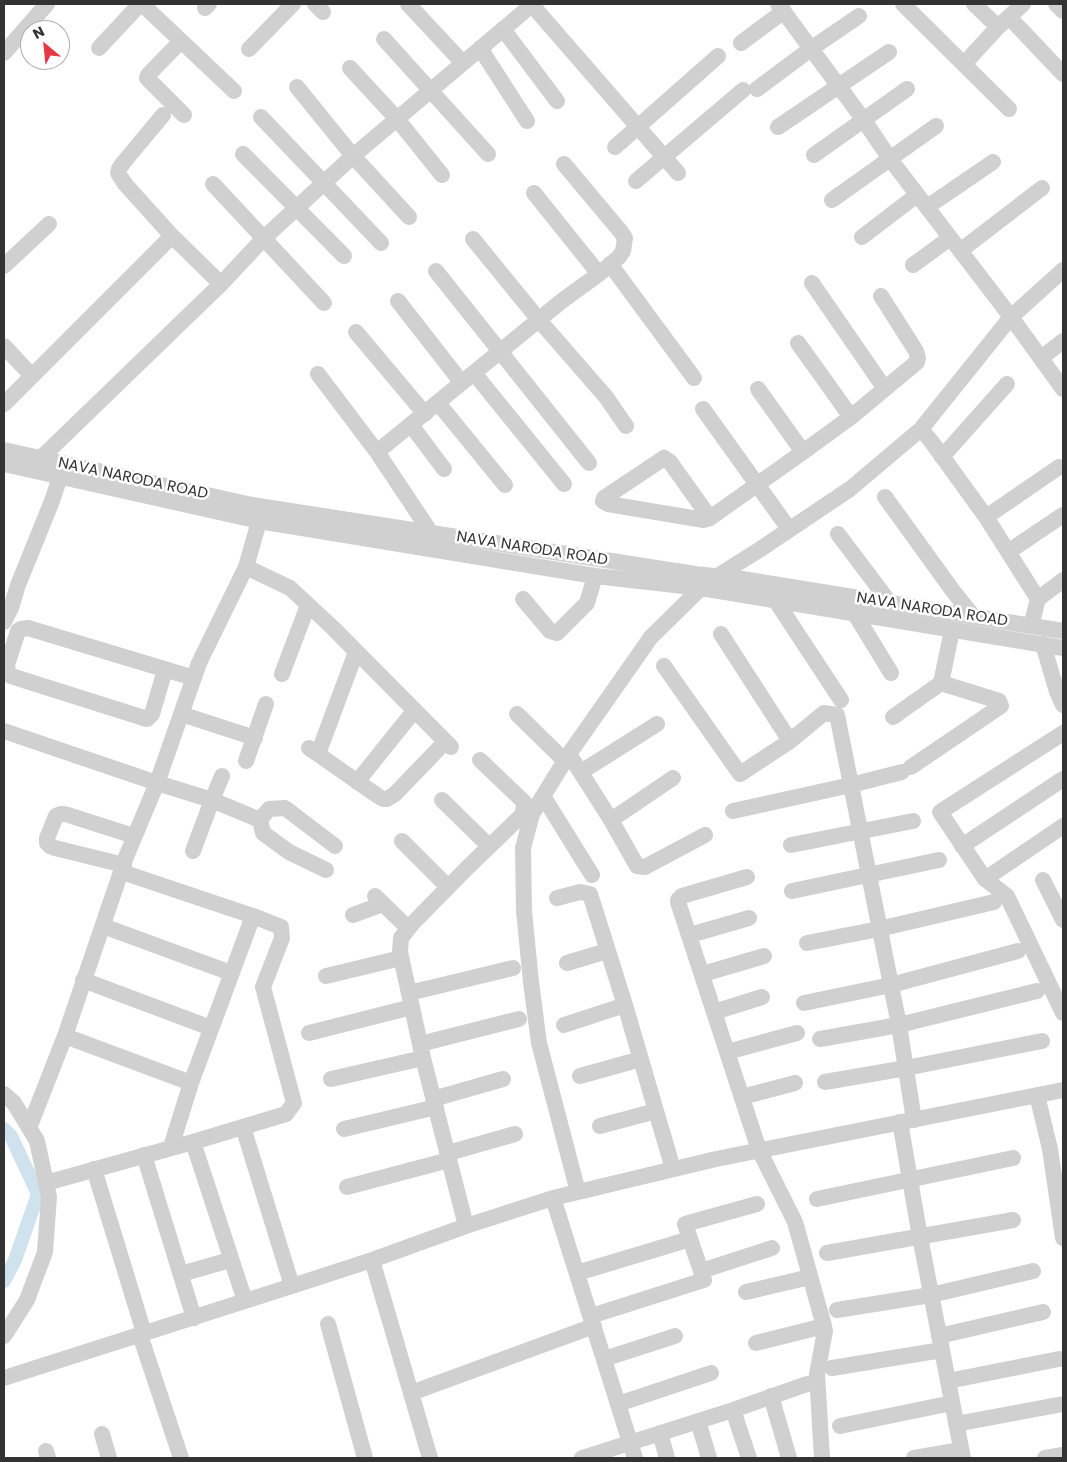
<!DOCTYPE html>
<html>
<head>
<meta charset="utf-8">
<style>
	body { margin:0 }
	#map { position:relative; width:1067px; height:1462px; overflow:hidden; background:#fff; font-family:Poppins,sans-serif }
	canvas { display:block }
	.frame { position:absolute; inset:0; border:5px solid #333; pointer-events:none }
	.north { position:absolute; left:20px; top:20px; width:50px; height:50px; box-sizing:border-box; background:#fff; border:1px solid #adadad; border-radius:50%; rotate:332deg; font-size:14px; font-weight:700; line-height:20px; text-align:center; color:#333 }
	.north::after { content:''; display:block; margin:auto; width:18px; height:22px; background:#e63946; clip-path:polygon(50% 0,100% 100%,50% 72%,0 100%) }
</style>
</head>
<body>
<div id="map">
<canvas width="1067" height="1462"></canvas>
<div class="frame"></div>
<div class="north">N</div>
</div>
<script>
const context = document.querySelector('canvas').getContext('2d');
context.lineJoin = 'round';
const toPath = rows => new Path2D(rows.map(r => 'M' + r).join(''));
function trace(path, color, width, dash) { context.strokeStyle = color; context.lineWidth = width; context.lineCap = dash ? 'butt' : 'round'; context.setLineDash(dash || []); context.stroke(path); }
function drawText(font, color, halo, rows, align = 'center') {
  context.font = font + ' Poppins,sans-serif'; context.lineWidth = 5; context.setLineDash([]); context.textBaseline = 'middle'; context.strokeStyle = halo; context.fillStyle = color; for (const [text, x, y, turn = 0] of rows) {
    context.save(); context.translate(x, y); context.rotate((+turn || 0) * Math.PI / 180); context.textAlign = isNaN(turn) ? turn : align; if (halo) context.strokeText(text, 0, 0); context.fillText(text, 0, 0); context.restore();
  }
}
const canal = toPath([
	[4,1129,11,1136,38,1194,15,1260,4,1281]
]);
const minor = toPath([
	[142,4,234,91],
	[315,4,323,12],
	[408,4,463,63],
	[778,4,863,119,890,159,1011,317,1063,389],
	[903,4,1009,109],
	[974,4,998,27],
	[1056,4,1063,11],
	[532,5,678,173],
	[205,8,209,4],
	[1009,17,1063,74],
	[503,29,557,101],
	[384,39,488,154],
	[181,41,148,75,147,78,184,115],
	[741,43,784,11],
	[99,48,140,4],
	[480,48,527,121],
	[249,49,293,4],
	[4,53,47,4],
	[964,64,998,27,1023,4],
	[350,68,397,119,442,175],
	[297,87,353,156,409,217],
	[757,89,812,48,859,16],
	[163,115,123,163,119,169,118,173,125,184,172,236,221,284],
	[261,117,381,243],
	[778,127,889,52],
	[615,147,718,56],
	[243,154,344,256],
	[814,155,907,89],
	[636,181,743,90],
	[213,184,324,303],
	[534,193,599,274],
	[832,200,936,126],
	[927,207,993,162],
	[862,237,917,195],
	[473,239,539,320,606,397,626,426],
	[960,251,1042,188],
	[610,264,694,378],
	[913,265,950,238],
	[4,266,49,224],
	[436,271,589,463],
	[812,283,885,389],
	[398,301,462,383],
	[356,332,425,414],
	[798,343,851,417],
	[4,346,31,375],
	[1041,358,1063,341],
	[474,373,564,484],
	[318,374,377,452],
	[758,389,803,452],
	[438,403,505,485],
	[4,404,172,236],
	[703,409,789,529],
	[411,425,444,469],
	[921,429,931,441,986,517,1038,599],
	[4,450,252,505,695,574,742,579,1063,631],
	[942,457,1007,384],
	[4,464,259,521,595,576,701,588,1063,648],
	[38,465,40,459,221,284,264,238,353,156,533,4],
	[885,497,953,591,974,617],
	[986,517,1059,467],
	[710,518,670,462,664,458,604,498,603,501,608,504,704,520,710,518,803,452,851,417,917,362,918,358,916,351,881,296],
	[431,533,377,452,563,300,599,274,619,257,623,251,625,238,621,232,564,164],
	[838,534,890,603],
	[1008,552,1063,515],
	[246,567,290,588,332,627,451,747],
	[523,599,550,631,557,633,587,603,595,576],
	[776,601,841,700],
	[855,614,891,673],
	[4,622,11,608,18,585,52,501,60,477],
	[1031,626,1038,599,1063,580],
	[1043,644,1057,692,1063,705],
	[664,666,740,774,790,741,721,634],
	[165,670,152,714,147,719,11,676,8,673,7,665,18,631,21,629,28,628,194,678],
	[282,674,308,605],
	[181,714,255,738],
	[517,714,565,761],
	[893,717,941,683],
	[4,731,157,783,212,800,260,820,269,809,285,808,335,846],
	[1063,733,940,812,985,879,1007,896,1063,1013],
	[790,741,824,713,837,715,899,1025,914,1120],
	[309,748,378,796,383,799,387,799,395,794,445,742],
	[318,754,356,652],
	[569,754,611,820,637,866,645,867,705,835],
	[246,761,266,704],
	[911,767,1001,706,999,701,941,683,952,630],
	[581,772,657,724],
	[357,782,414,711],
	[543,796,592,875],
	[442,800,489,846],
	[733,811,851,785,902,772],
	[260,820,263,833,289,852,326,870],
	[611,820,673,778],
	[402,841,448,887],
	[791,845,913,821],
	[962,846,1063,779],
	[193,851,212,800,222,776],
	[124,865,55,848,50,846,47,843,47,838,56,816,61,814,65,814,134,836],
	[747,877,682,896,678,900,678,902,759,1150,795,1222,824,1326,825,1331,817,1374,822,1458],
	[985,879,1063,826],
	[1043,880,1063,920],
	[792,891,939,860],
	[375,896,408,928],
	[557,898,580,892,590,894,625,1005,673,1169],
	[353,915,383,904],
	[103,926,231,973],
	[690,935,749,918],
	[807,943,879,929,994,902],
	[567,963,607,951],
	[703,974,764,956],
	[326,976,401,958],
	[83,980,211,1028],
	[409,993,513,968],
	[804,1003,891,985,1018,951],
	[714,1012,762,997],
	[564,1025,625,1005],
	[309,1033,412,1007],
	[65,1036,191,1083],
	[820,1039,899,1025,1037,991],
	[420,1044,519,1019],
	[727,1052,797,1033],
	[580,1076,641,1059],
	[331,1079,423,1058],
	[825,1082,906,1068,1042,1041],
	[4,1094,14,1103,37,1141,49,1197,45,1252,27,1300,4,1336],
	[1037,1095,1050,1149,1063,1238],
	[742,1097,795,1083],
	[433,1099,503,1079],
	[900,1122,920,1237,963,1458],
	[600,1126,656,1111],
	[243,1127,292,1286],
	[29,1128,65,1036,126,857,157,783,199,663,246,567,262,511],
	[344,1129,436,1107],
	[193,1142,245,1301],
	[171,1147,191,1083,253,916],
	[448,1153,515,1134],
	[144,1155,194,1318],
	[94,1169,144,1333],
	[46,1183,193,1142,286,1114,294,1103,263,987,282,938,281,927,253,916,122,872],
	[347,1187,449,1160],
	[578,1192,539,1043,531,982,524,911,523,848,532,814,569,754,651,637,701,588,716,577,759,550,850,489,921,429,1011,317,1063,270],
	[553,1198,635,1458],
	[817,1199,1013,1158],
	[466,1226,423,1058,400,952,401,938,412,924,467,868,523,814,524,802,480,760],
	[827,1253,1013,1220],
	[372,1260,430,1458],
	[701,1271,772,1248],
	[577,1273,690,1239],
	[181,1274,230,1260],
	[746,1292,810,1277],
	[837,1310,931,1295,1033,1271],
	[591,1316,704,1280,685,1224,757,1204],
	[328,1324,365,1458],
	[140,1335,181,1458],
	[939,1336,1043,1312],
	[756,1343,824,1326],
	[604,1359,675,1336],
	[832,1368,942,1350],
	[4,1378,292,1286,372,1260,466,1226,553,1198,716,1159,1063,1090],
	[948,1381,1059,1359],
	[411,1393,594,1326],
	[771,1396,789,1458],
	[618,1404,711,1373],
	[733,1410,749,1458],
	[698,1421,709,1458],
	[956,1424,1063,1404],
	[840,1426,952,1403],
	[660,1433,667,1458],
	[102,1434,109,1458],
	[46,1451,48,1458],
	[582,1458,733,1410,807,1384],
	[914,1458,961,1450],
	[1045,1458,1063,1455]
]);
const streetNames = [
	["NAVA NARODA ROAD",133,479,12],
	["NAVA NARODA ROAD",532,549,9],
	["NAVA NARODA ROAD",932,610,9]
];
trace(canal, '#cfe2ee', 14);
trace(minor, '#d0d0d0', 16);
drawText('15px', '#333', '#fff', streetNames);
</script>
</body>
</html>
